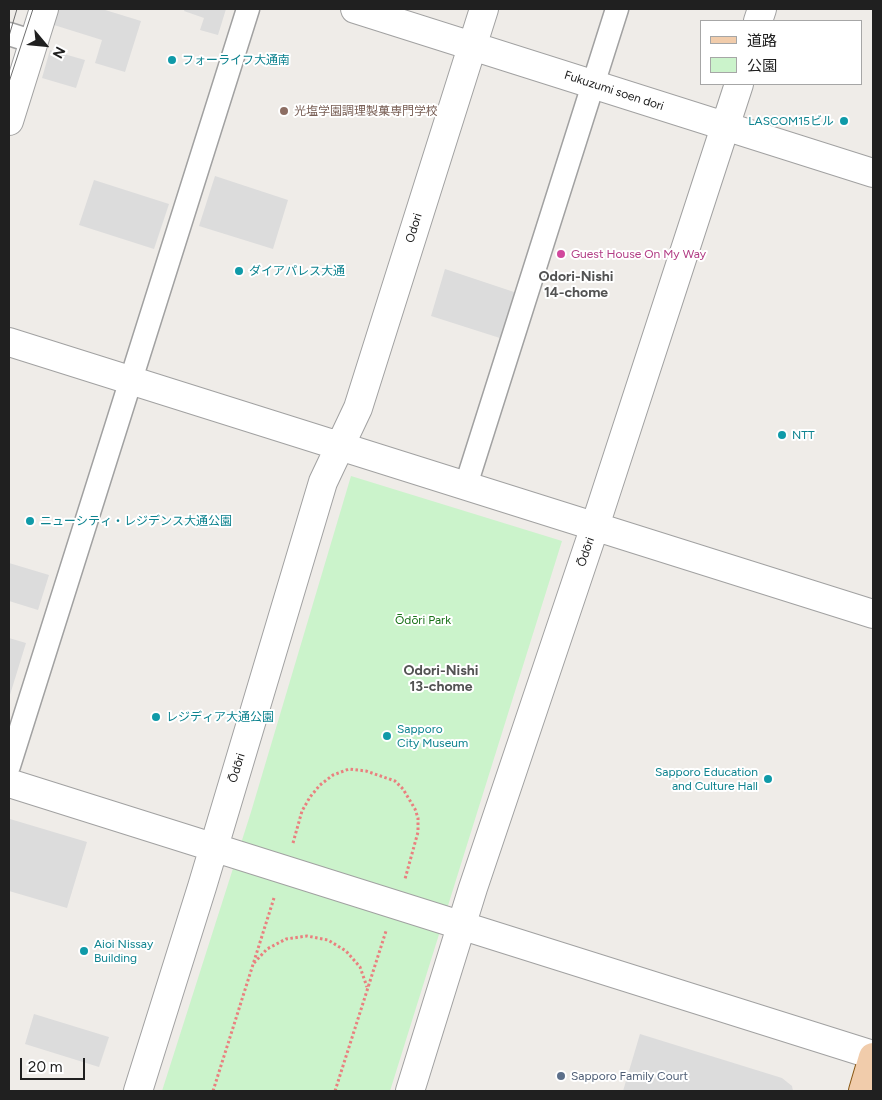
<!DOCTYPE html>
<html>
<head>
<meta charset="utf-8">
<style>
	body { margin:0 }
	#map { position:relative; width:882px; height:1100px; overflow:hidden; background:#efece8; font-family:Figtree,"Noto Sans JP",sans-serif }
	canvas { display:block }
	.frame { position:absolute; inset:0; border:10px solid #202020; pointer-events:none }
	.legend { position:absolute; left:700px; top:20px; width:162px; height:65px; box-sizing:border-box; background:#fff; border:1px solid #a6a6a6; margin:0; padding:6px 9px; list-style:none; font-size:15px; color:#202020 }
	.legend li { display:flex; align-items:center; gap:10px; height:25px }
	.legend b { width:25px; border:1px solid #a6a6a6 }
	.north { position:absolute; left:20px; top:20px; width:50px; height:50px; -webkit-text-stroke:4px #fff; paint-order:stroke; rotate:118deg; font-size:14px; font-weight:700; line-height:20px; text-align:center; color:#202020 }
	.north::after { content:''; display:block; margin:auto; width:18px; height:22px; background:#202020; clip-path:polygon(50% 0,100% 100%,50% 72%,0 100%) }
	.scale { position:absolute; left:20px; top:1058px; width:65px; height:22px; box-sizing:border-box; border:2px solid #202020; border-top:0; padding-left:6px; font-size:15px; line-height:18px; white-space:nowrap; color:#202020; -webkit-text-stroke:4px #fff; paint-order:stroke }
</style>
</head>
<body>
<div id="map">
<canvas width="882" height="1100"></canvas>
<div class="frame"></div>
<ul class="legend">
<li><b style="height:6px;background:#f1ccab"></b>道路</li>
<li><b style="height:14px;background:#cbf3cb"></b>公園</li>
</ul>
<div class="north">N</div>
<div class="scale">20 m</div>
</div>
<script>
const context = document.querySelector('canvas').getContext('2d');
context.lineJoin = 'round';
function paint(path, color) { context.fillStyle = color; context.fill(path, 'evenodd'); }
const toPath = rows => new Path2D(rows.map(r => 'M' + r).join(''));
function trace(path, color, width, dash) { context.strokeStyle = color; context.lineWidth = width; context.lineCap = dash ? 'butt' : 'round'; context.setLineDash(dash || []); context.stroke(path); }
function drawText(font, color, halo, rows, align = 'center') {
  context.font = font + ' Figtree,"Noto Sans JP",sans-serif'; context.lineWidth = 4; context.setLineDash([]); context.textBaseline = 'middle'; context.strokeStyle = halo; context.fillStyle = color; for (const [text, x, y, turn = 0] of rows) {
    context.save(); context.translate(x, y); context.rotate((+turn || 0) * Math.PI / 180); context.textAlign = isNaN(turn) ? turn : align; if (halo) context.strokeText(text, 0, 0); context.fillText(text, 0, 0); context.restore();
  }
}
const park = toPath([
	[351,476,562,541,390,1091,162,1091,251,812]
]);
const parking = toPath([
	[59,9,102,9,141,21,125,72,95,63,102,40,54,25],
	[185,9,226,9,218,35,200,30,204,18,184,11],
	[50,50,85,60,76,88,42,78],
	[215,176,288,200,273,249,199,226],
	[94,180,169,204,154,249,79,225],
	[445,269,517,293,503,339,431,316],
	[9,563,49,575,38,610,9,601],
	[9,638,26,643,9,698],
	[10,819,87,842,67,908,9,891],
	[34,1014,109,1037,99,1067,25,1044],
	[640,1034,782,1078,792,1086,793,1091,623,1091]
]);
const path = toPath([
	[293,843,302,811,310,797,320,785,333,775,349,769,366,771,395,781,403,789,415,809,418,818,418,832,405,879],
	[254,963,267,949,286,939,307,936,328,940,346,951,360,967,367,987],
	[213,1091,274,898],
	[335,1091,386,931]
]);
const minor = toPath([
	[9,34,34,42],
	[466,485,617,9],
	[9,766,248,9]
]);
const tertiary = toPath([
	[355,9,873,173],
	[758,21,762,9],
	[9,121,44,9],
	[9,342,873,614],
	[9,783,873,1055],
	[138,1091,202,887,323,482,358,408,484,9],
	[410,1091,473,888,595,526,739,84]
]);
const primary = toPath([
	[863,1091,873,1057]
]);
const tram = toPath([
	[9,36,17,9],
	[9,82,33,9]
]);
const markers = [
	[172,60,5,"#0f9aa8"],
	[284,111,5,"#8d6e63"],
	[844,121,5,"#0f9aa8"],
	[561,254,5,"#d1479c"],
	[239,271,5,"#0f9aa8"],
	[782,435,5,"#0f9aa8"],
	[30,521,5,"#0f9aa8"],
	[156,717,5,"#0f9aa8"],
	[387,736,5,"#0f9aa8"],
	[768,779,5,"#0f9aa8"],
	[84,951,5,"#0f9aa8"],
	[561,1076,5,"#5c6f8a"]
];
const cultureNames = [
	["フォーライフ大通南",182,60],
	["LASCOM15ビル",834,121,"right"],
	["ダイアパレス大通",249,271],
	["NTT",792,435],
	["ニューシティ・レジデンス大通公園",40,521],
	["レジディア大通公園",166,717],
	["Sapporo",397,729],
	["City Museum",397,743],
	["Sapporo Education",758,772,"right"],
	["and Culture Hall",758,786,"right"],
	["Aioi Nissay",94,944],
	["Building",94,958]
];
const streetNames = [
	["Fukuzumi soen dori",614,91,18],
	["Odori",414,228,-73],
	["Ōdōri",586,552,-71],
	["Ōdōri",237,768,-73]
];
const educationNames = [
	["光塩学園調理製菓専門学校",294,111]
];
const hotelNames = [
	["Guest House On My Way",571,254]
];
const parkNames = [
	["Ōdōri Park",423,620]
];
const serviceNames = [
	["Sapporo Family Court",571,1076]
];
const neighbourhoodNames = [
	["Odori-Nishi",576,277],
	["14-chome",576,293],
	["Odori-Nishi",441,671],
	["13-chome",441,687]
];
paint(park, '#cbf3cb');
paint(parking, '#dcdcdc');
trace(minor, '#a1a1a1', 25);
trace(tertiary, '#a1a1a1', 30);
trace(primary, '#895712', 30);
trace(path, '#e9807f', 3, [2.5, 2.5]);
trace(minor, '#fff', 22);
trace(tertiary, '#fff', 28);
trace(primary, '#f1ccab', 28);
trace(tram, '#6e6e6e', 1);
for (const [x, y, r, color] of markers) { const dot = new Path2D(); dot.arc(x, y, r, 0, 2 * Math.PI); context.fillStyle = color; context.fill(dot); trace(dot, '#fff', 2); }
drawText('12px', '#0d838f', '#fff', cultureNames, 'left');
drawText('12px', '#202020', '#fff', streetNames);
drawText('12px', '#785e54', '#fff', educationNames, 'left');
drawText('12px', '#b23c85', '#fff', hotelNames, 'left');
drawText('12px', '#1a7219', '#fff', parkNames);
drawText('12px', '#4e5e75', '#fff', serviceNames, 'left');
drawText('bold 14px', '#535353', '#fff', neighbourhoodNames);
</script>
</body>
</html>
